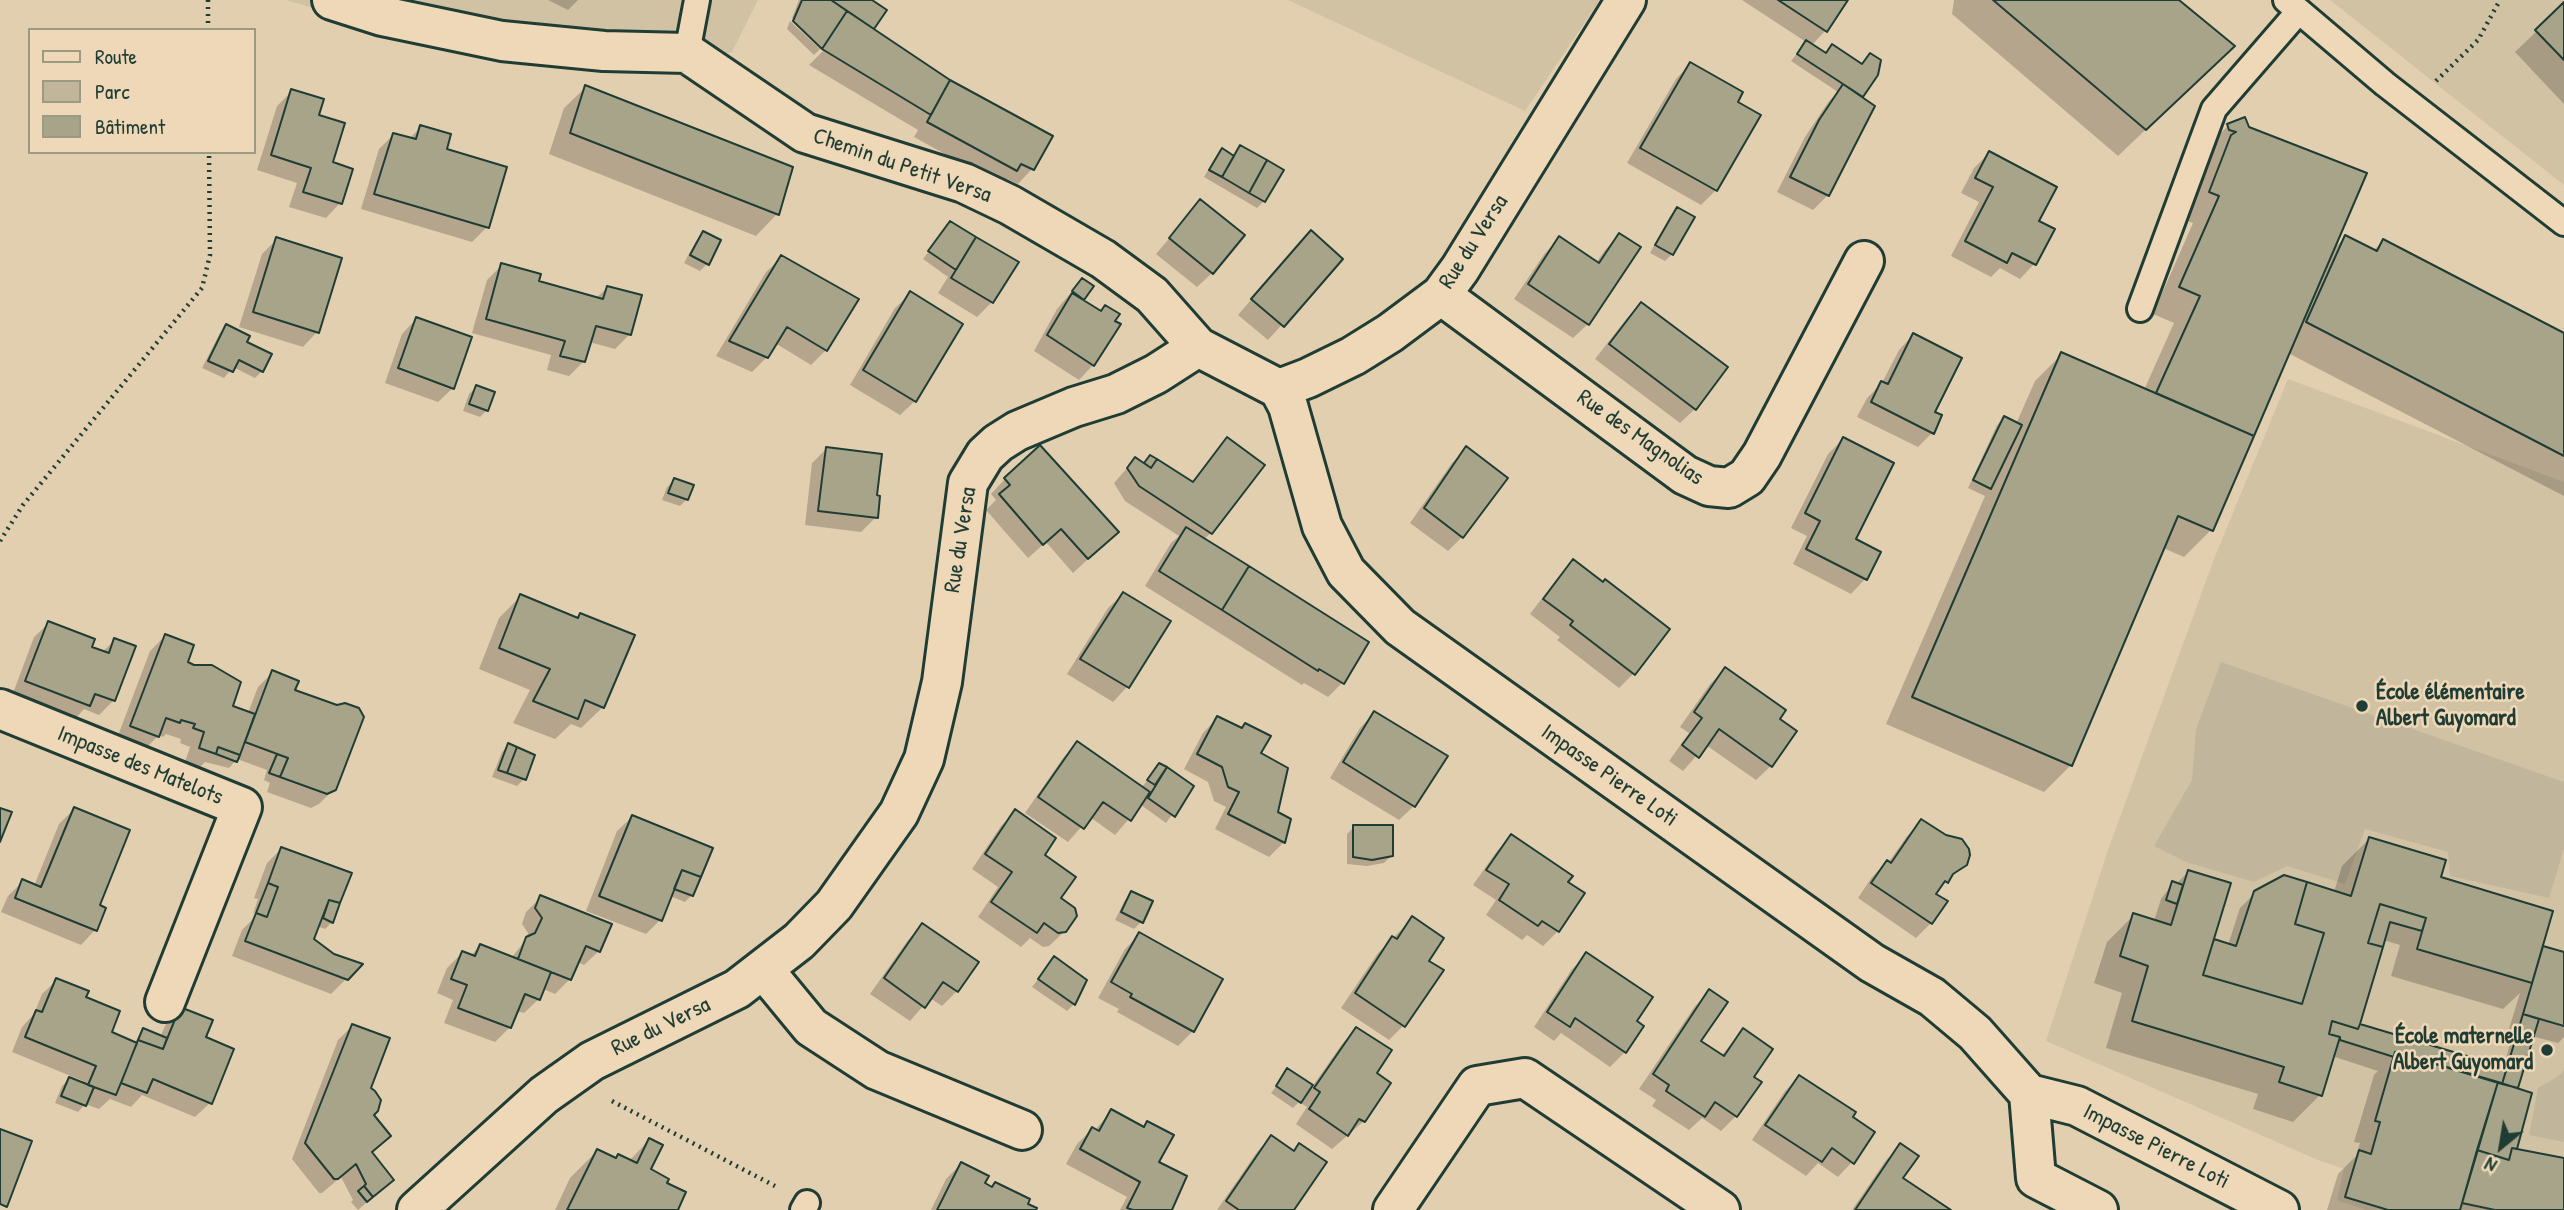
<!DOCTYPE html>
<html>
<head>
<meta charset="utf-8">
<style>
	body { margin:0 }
	#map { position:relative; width:2564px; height:1210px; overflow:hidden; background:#e2cfaf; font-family:"Patrick Hand",sans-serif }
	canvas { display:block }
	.legend { position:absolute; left:28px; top:28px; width:228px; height:126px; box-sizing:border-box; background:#eed8b7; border:2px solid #9b9a83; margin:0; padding:9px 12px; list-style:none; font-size:21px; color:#1f3d34 }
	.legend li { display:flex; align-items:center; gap:14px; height:35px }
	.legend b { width:35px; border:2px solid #9b9a83 }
	.north { position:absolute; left:2466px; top:1112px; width:70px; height:70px; -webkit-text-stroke:5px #eed8b7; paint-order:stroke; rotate:210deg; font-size:19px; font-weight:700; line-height:28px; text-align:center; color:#1f3d34 }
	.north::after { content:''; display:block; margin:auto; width:24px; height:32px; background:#1f3d34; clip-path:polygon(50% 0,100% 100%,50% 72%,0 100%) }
</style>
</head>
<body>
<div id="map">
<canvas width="2564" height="1210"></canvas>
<ul class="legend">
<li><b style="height:9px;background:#eed8b7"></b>Route</li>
<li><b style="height:19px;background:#c1b69b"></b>Parc</li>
<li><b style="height:19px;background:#a8a48a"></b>Bâtiment</li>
</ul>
<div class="north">N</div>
</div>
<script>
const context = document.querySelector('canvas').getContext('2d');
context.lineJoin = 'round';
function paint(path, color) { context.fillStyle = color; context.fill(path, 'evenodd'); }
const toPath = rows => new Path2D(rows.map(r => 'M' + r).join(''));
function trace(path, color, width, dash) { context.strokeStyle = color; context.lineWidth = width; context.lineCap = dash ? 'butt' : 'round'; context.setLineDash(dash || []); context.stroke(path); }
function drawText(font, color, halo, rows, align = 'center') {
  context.font = font + ' "Patrick Hand",sans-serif'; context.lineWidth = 5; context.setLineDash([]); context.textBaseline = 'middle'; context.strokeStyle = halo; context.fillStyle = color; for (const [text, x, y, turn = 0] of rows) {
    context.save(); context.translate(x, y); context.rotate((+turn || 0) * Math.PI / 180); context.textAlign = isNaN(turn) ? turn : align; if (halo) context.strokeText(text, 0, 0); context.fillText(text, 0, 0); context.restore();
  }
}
const built = toPath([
	[286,0,758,0,732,52,654,72,423,41],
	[1288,0,1600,0,1525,111],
	[2330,0,2564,0,2564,185],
	[2288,379,2564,482,2564,1210,2366,1210,2337,1200,2344,1169,2318,1160,2046,1041,2107,853,2214,559]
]);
const green = toPath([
	[2221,662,2564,782,2564,848,2549,898,2450,876,2448,852,2365,829,2345,884,2287,866,2254,882,2186,862,2154,846,2192,780,2196,729],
	[2564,1070,2564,1142,2529,1135,2538,1088,2557,1077]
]);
const shadow = toPath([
	[548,0,578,0,568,10],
	[799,0,869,0,885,10,871,30,949,82,1050,137,1032,169,1018,184,1007,179,1001,185,914,137,918,130,809,65,830,44,827,42,821,48,821,45,792,18],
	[1742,0,1846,0,1825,31,1811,46,1824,54,1832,46,1861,65,1870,55,1876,74,1860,98,1873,107,1828,195,1813,210,1777,192,1805,137,1829,101,1838,92,1791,61,1806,42],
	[1954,0,2177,0,2205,73,2118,156,1952,14],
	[2564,5,2564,104,2515,52],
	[790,21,820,49,814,55,787,29],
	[1690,64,1716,190,1701,205,1627,163,1676,79],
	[586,87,777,214,756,236,549,154,564,108],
	[292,91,317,116,330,164,340,203,326,218,289,207,297,183,257,170,277,106],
	[2244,119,2248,128,2332,250,2346,237,2373,251,2383,241,2564,335,2564,496,2288,353,2211,530,2184,557,2163,548,2071,765,2044,792,1886,724,1985,496,1968,488,1997,425,2004,418,2016,424,2035,381,2062,354,2144,390,2174,323,2153,314,2193,223,2183,219,2204,164,2209,159,2202,157,2200,153,2228,126],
	[421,127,445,150,487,227,472,242,361,209,379,149,393,135,409,139],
	[1241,147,1264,201,1257,208,1204,177,1215,158,1222,151,1232,156],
	[1989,153,2037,222,2034,264,2020,279,2000,268,1991,277,1951,256,1979,202,1961,193,1974,168],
	[1201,201,1212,273,1197,287,1156,254],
	[1677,209,1692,218,1672,254,1665,261,1650,253,1670,216],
	[950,223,992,302,977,317,938,293,948,277,923,259],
	[703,233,707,264,700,271,684,263,696,241],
	[1619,235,1588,324,1573,338,1514,299,1545,253,1560,238,1596,263,1605,250],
	[277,239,317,332,303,347,239,327,262,254],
	[1296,247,1341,259,1268,340,1238,315],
	[781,258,826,350,811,365,775,343,767,357,752,372,716,356,766,272],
	[502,265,537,282,596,298,607,288,629,335,615,349,589,342,584,361,569,376,547,370,551,355,472,333,487,280],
	[1082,280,1083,299,1081,301,1093,365,1079,380,1034,351,1057,309],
	[910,294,915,401,900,415,850,385,895,308],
	[1641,304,1695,409,1680,423,1595,359,1627,318],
	[416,319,453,388,438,402,385,383,402,334],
	[227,326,245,342,262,371,255,378,233,367,224,378,202,368,220,333],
	[1913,335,1932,412,1932,433,1918,447,1857,417,1867,398,1882,383,1899,350],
	[476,387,487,410,480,417,463,411,469,394],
	[1843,439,1854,540,1865,579,1851,594,1793,564,1807,536,1791,528,1828,454],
	[1227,440,1211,533,1203,540,1343,682,1328,697,1304,683,1302,685,1145,586,1171,543,1179,536,1125,501,1114,483,1135,459,1143,464,1150,458,1191,483],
	[827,448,875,496,876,517,861,532,805,525,812,463],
	[1466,449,1462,537,1448,551,1410,523,1452,463],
	[1005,479,1102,546,1073,573,1046,542,1028,558,986,510,996,500,991,494],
	[674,480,687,499,680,506,662,500,667,487],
	[1573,562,1634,673,1619,688,1557,640,1560,637,1530,614,1559,576],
	[1123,594,1168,621,1127,687,1113,702,1067,674,1108,608],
	[521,596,577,619,581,615,603,707,581,728,571,724,555,739,513,723,530,690,479,669,499,618],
	[49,623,90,648,102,652,115,640,114,700,99,715,84,709,74,720,12,696,34,637],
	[165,636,186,663,230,707,248,713,258,687,272,673,293,691,334,789,319,804,311,808,267,792,270,783,264,780,267,770,237,759,229,768,205,762,199,768,185,762,190,747,180,743,181,739,166,734,163,737,159,735,143,751,116,741,150,651],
	[1725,669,1777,719,1771,766,1756,780,1706,745,1683,771,1669,761,1689,733,1680,727,1710,684],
	[1374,713,1414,806,1399,820,1330,778,1360,728],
	[1217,718,1241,730,1259,754,1284,842,1269,857,1215,829,1226,807,1214,801,1208,782,1184,769,1203,733],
	[1077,743,1141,788,1160,765,1192,787,1166,823,1141,805,1115,835,1090,817,1068,842,1025,813,1063,758],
	[509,745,524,779,517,786,492,777,502,752],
	[74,809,98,906,95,930,81,945,1,912,8,896,23,881,34,886,59,824],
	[1015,812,1042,856,1058,899,1065,931,1049,946,1043,947,1030,938,1021,947,978,917,998,887,972,869,1001,826],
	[632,817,692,895,685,902,670,896,660,920,646,934,586,911,617,831],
	[1922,821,1965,864,1934,894,1945,902,1931,923,1916,938,1858,898,1872,877,1887,862,1888,863,1907,836],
	[1354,827,1391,856,1384,863,1367,866,1347,864,1347,834],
	[1511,836,1583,894,1558,931,1543,946,1527,935,1522,940,1486,915,1496,900,1473,885,1497,851],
	[2369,839,2439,879,2539,952,2543,948,2564,954,2564,1037,2558,1043,2532,1036,2515,1089,2515,1150,2564,1160,2564,1210,2327,1210,2338,1174,2356,1156,2360,1143,2354,1142,2374,1075,2378,1071,2332,1056,2320,1095,2293,1122,2253,1109,2258,1094,2106,1048,2122,993,2094,983,2107,942,2134,915,2154,921,2161,899,2173,883,2176,884,2188,872,2210,946,2215,941,2228,945,2240,908,2256,892,2334,892,2342,866],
	[2383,940,2400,945,2391,976,2503,1009,2520,993,2509,1029,2514,1030,2503,1069,2357,1030],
	[281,849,349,874,332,922,325,929,317,926,312,940,333,955,360,965,331,994,232,956,242,930,264,908,261,906,253,914,258,899,254,898,267,863],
	[1132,893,1141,922,1134,929,1115,920,1125,900],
	[541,897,599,951,584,965,577,962,570,979,555,994,543,989,539,999,524,1013,516,1011,510,1027,495,1042,444,1023,453,1000,437,993,447,968,462,953,470,956,480,946,511,958,525,941,528,933,522,924,526,912],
	[1412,919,1427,961,1404,1025,1389,1040,1341,1008,1378,953],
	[923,925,976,962,957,991,942,1006,930,998,910,1021,870,994,908,940],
	[1140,934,1193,1031,1178,1046,1117,1012,1119,1009,1098,998,1125,949],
	[1587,955,1635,1021,1625,1052,1610,1067,1561,1033,1554,1041,1534,1027,1572,969],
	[1054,959,1085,980,1074,1004,1067,1011,1032,987],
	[57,980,84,998,109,1033,134,1043,144,1030,160,1037,166,1024,181,1009,203,1038,210,1103,195,1117,142,1095,131,1107,110,1099,99,1109,85,1104,78,1112,55,1103,62,1086,69,1079,81,1084,83,1081,12,1052,22,1027,34,1014,42,994],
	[1710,992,1699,1042,1721,1056,1743,1030,1752,1078,1736,1116,1721,1131,1702,1118,1689,1130,1652,1106,1656,1100,1639,1089,1695,1006],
	[352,1026,368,1089,372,1115,389,1136,371,1153,392,1180,358,1210,351,1202,353,1200,341,1177,322,1193,319,1193,292,1159,338,1040],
	[1356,1029,1374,1073,1364,1121,1332,1149,1296,1124,1307,1107,1299,1102,1293,1108,1271,1093,1288,1071,1312,1087,1342,1044],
	[1799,1077,1850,1117,1852,1162,1838,1177,1818,1163,1806,1176,1752,1140,1785,1091],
	[1112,1111,1142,1128,1147,1123,1170,1210,1120,1210,1127,1197,1066,1164,1077,1144,1092,1129,1094,1131],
	[1271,1137,1293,1152,1299,1145,1292,1210,1217,1210,1257,1152],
	[649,1140,649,1170,665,1184,676,1210,555,1210,570,1178,597,1151,615,1160,629,1161],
	[1901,1146,1901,1179,1948,1210,1852,1210,1886,1160],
	[961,1164,983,1183,991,1188,995,1184,1034,1210,931,1210,946,1179]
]);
const building = toPath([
	[802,0,831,0,847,11,822,49,793,21,802,0],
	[831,0,872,0,887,10,874,29,831,0],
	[1778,0,1848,0,1827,32,1778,0],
	[1993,0,2179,0,2235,46,2146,130,1993,0],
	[2564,2,2564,60,2535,30,2564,2],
	[847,11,950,80,931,115,822,49,847,11],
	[1806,40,1826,53,1832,44,1862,64,1870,53,1881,60,1878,75,1863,97,1797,54,1806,40],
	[1690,62,1743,92,1738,102,1761,115,1717,191,1640,148,1690,62],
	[950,80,1053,136,1034,170,1021,164,1017,171,927,122,950,80],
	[1843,84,1875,106,1829,196,1790,177,1819,120,1843,84],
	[585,85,793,167,779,215,570,133,585,85],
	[291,89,324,99,319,115,345,123,333,162,353,169,342,204,303,192,311,168,271,155,291,89],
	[2245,117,2249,127,2367,173,2254,436,2156,393,2200,296,2179,287,2219,196,2209,192,2231,135,2236,132,2229,130,2227,124,2245,117],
	[420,125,451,134,447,149,507,167,489,228,374,194,393,133,416,139,420,125],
	[1240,145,1267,160,1249,193,1222,177,1240,145],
	[1222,148,1234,156,1222,177,1209,170,1222,148],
	[1989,151,2057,187,2039,221,2055,229,2036,265,2012,253,2007,263,1965,241,1993,187,1975,178,1989,151],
	[1267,160,1284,170,1265,202,1249,193,1267,160],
	[1200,199,1245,235,1213,274,1169,238,1200,199],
	[1677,207,1695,217,1673,255,1655,245,1677,207],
	[950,221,976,237,956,270,928,251,950,221],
	[1311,230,1343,259,1284,327,1251,299,1311,230],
	[703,231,721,240,709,265,690,255,703,231],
	[1619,233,1641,247,1589,325,1528,284,1559,236,1599,263,1619,233],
	[2345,235,2377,251,2383,239,2564,333,2564,456,2306,322,2345,235],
	[276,237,342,258,319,333,253,312,276,237],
	[976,237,1019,262,993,303,951,278,976,237],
	[781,255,859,299,827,351,787,327,768,358,729,341,781,255],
	[501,263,541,274,539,281,603,299,607,286,642,295,631,335,596,326,585,362,560,356,565,341,486,319,501,263],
	[1082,278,1094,286,1084,300,1072,291,1082,278],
	[910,291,963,324,916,402,863,370,910,291],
	[1072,293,1101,311,1105,305,1120,314,1115,321,1121,324,1094,366,1047,335,1072,293],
	[1641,302,1728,367,1696,410,1609,344,1641,302],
	[416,317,472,337,454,389,398,368,416,317],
	[226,324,250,336,247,342,272,354,263,372,239,360,233,372,208,361,226,324],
	[1913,333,1962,358,1935,412,1942,415,1934,434,1871,402,1881,381,1888,384,1913,333],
	[2061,352,2254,436,2213,531,2178,516,2072,766,1912,697,2061,352],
	[476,385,495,392,488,411,469,404,476,385],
	[2004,416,2022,425,1991,489,1973,480,2004,416],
	[1227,437,1265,465,1212,534,1139,486,1127,468,1135,457,1151,468,1157,459,1193,482,1227,437],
	[1843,437,1894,463,1856,539,1881,552,1867,580,1806,549,1820,521,1805,513,1843,437],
	[1040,445,1119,532,1088,559,1061,529,1043,545,999,494,1010,485,1004,478,1040,445],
	[1466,446,1508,478,1463,538,1424,508,1466,446],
	[826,447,882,454,877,495,880,496,878,518,818,511,826,447],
	[1150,455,1157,459,1151,468,1144,463,1150,455],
	[674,478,694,485,688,500,668,493,674,478],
	[1186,527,1249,566,1222,610,1159,571,1186,527],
	[1573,559,1603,582,1605,579,1670,629,1635,675,1570,625,1573,621,1543,599,1573,559],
	[1249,566,1369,642,1344,684,1319,669,1318,671,1222,610,1249,566],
	[1123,592,1171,621,1129,688,1080,659,1123,592],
	[520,594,578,618,580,613,635,635,604,708,585,700,578,719,533,701,550,669,499,648,520,594],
	[48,621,95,639,92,647,109,653,114,638,136,646,115,701,95,694,90,706,25,681,48,621],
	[165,634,194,645,188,662,194,665,212,665,241,682,233,706,255,714,240,755,218,747,216,754,199,748,204,732,193,728,195,724,181,720,180,723,166,718,159,737,130,726,165,634],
	[1725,667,1786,710,1780,719,1797,731,1772,767,1719,729,1699,758,1682,745,1702,718,1694,712,1725,667],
	[272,670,299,681,295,690,337,705,345,703,359,708,364,717,336,790,327,794,280,777,288,758,245,742,272,670],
	[1374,711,1448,756,1415,807,1343,762,1374,711],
	[1217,716,1242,728,1245,723,1271,736,1261,753,1288,768,1278,812,1291,819,1285,843,1228,814,1239,792,1228,787,1222,767,1197,754,1217,716],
	[1077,741,1150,792,1131,821,1103,802,1084,829,1038,797,1077,741],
	[508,743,517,747,507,773,498,770,508,743],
	[218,747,240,755,237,762,216,754,218,747],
	[517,747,535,755,526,780,507,773,517,747],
	[277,754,288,758,280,777,269,773,277,754],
	[1159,763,1167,767,1155,785,1147,780,1159,763],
	[1167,767,1194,786,1175,817,1148,798,1167,767],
	[74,807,130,830,100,905,106,908,97,931,15,898,22,879,41,887,74,807],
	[0,808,12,812,0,842,0,808],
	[1015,809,1056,838,1045,855,1076,877,1061,898,1075,908,1077,916,1066,932,1058,933,1044,923,1037,933,991,902,1012,872,985,854,1015,809],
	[632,815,713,848,701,877,682,870,662,921,599,896,632,815],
	[1921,819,1946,835,1962,839,1969,849,1970,855,1967,865,1953,874,1948,883,1945,881,1936,894,1948,901,1932,924,1871,883,1887,860,1891,863,1921,819],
	[1353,825,1393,825,1393,856,1372,860,1353,857,1353,825],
	[1511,834,1573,876,1568,882,1585,893,1559,932,1542,921,1538,926,1499,900,1509,884,1486,870,1511,834],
	[2369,837,2446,860,2441,877,2553,911,2532,983,2417,949,2426,918,2380,904,2368,943,2383,947,2360,1024,2358,1029,2332,1021,2329,1034,2340,1037,2322,1096,2279,1082,2284,1067,2132,1021,2148,966,2120,956,2133,913,2171,925,2188,870,2231,883,2203,975,2302,1004,2324,933,2295,924,2307,882,2351,896,2369,837],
	[281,847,352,873,340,903,329,900,314,939,334,954,363,964,348,980,245,941,256,913,267,917,278,887,268,883,281,847],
	[682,870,701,877,693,896,674,889,682,870],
	[2284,875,2307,882,2295,924,2324,933,2302,1004,2203,975,2214,939,2236,946,2254,891,2284,875],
	[2172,881,2183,885,2177,904,2166,900,2172,881],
	[268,883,278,887,267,917,256,913,268,883],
	[1131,891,1153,901,1143,923,1121,912,1131,891],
	[540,895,612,924,600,952,586,946,571,980,518,959,526,937,535,933,542,918,535,908,540,895],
	[329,900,340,903,333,923,323,918,329,900],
	[2380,904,2426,918,2422,931,2390,922,2383,947,2368,943,2380,904],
	[1412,916,1444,938,1429,961,1444,970,1405,1027,1355,993,1392,936,1397,939,1412,916],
	[922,923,979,962,958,992,943,982,925,1008,884,978,922,923],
	[1139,932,1223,979,1194,1032,1130,997,1132,994,1111,982,1139,932],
	[480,944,551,972,540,1000,525,994,511,1028,458,1008,467,985,451,979,462,951,475,956,480,944],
	[2543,946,2564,952,2564,1026,2523,1014,2543,946],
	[1586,952,1653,997,1637,1021,1644,1026,1626,1053,1575,1018,1570,1027,1547,1012,1586,952],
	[1054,956,1087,980,1075,1005,1038,979,1054,956],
	[56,978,89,991,86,997,120,1011,112,1032,137,1043,116,1095,88,1085,96,1066,25,1037,36,1010,42,1012,56,978],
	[1709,989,1728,1002,1701,1041,1724,1056,1743,1028,1773,1049,1754,1077,1762,1082,1737,1117,1715,1102,1705,1117,1666,1091,1669,1085,1653,1074,1709,989],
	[180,1007,213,1020,206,1037,234,1049,212,1104,153,1079,147,1093,121,1083,138,1040,163,1049,180,1007],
	[2523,1014,2539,1019,2518,1088,2502,1084,2523,1014],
	[2332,1021,2358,1029,2360,1024,2507,1068,2502,1084,2395,1052,2394,1057,2340,1040,2340,1037,2329,1034,2332,1021],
	[352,1024,390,1038,371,1088,375,1091,381,1100,378,1111,374,1115,391,1136,372,1152,394,1180,373,1197,364,1186,366,1184,356,1164,338,1179,334,1179,305,1143,352,1024],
	[1356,1027,1392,1050,1377,1073,1391,1083,1365,1122,1359,1119,1348,1136,1309,1109,1320,1092,1314,1088,1356,1027],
	[143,1028,167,1038,163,1049,138,1040,143,1028],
	[2395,1052,2498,1082,2460,1210,2388,1210,2345,1197,2359,1150,2371,1154,2380,1122,2375,1121,2395,1052],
	[1287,1068,1313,1085,1301,1103,1276,1086,1287,1068],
	[1799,1075,1856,1112,1853,1117,1875,1132,1854,1164,1832,1148,1822,1162,1765,1125,1799,1075],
	[69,1077,94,1087,86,1106,61,1096,69,1077],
	[2498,1082,2532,1093,2517,1149,2512,1148,2509,1160,2477,1150,2498,1082],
	[1111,1109,1144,1127,1147,1121,1174,1135,1159,1162,1187,1176,1172,1210,1133,1210,1127,1208,1140,1182,1080,1149,1092,1127,1099,1131,1111,1109],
	[0,1129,32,1141,7,1207,0,1204,0,1129],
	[1271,1135,1294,1151,1299,1143,1327,1162,1294,1210,1239,1210,1226,1201,1271,1135],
	[649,1138,663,1145,651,1169,669,1179,667,1183,686,1192,678,1210,567,1210,597,1149,616,1158,618,1154,637,1163,649,1138],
	[1900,1143,1919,1156,1903,1178,1951,1210,1855,1210,1900,1143],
	[2512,1148,2564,1158,2564,1210,2495,1210,2462,1203,2477,1150,2509,1160,2512,1148],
	[961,1162,989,1176,985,1183,992,1187,995,1182,1030,1199,1028,1204,1037,1208,1036,1210,937,1210,961,1162],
	[364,1186,373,1197,367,1202,358,1191,364,1186]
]);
const path = toPath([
	[208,0,208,30],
	[2436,81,2478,40,2500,0],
	[0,541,23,505,202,288,210,255,209,152],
	[612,1101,775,1186]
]);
const service = toPath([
	[2299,11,2385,84,2564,223],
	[687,53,697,0],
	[2140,309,2214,109,2299,11,2286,0],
	[803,1210,807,1203]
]);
const minor = toPath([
	[332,0,382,16,502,41,604,51,687,53,805,133,964,183,1010,205,1103,259,1152,295,1198,347],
	[1441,295,1685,475,1709,486,1729,488,1747,477,1762,455,1864,261],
	[1279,389,1288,406,1322,526,1346,572,1400,627,1872,963,1932,997,1975,1033,2029,1094,2036,1178,2098,1210],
	[0,709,242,807,165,1002],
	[764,970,811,1027,877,1070,1022,1130],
	[2029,1094,2077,1106,2279,1210],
	[417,1210,544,1095,592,1061,737,989,799,941,834,905,899,813,924,759,942,682,968,483,985,455,998,443,1017,431,1074,407,1116,394,1156,374,1198,347,1279,389,1308,378,1353,356,1390,333,1441,295,1460,269,1626,0],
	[1393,1210,1477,1086,1525,1078,1720,1210]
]);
const markers = [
	[2362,706,7,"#1f3d34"],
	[2547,1050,7,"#1f3d34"]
];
const streetNames = [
	["Chemin du Petit Versa",902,166,19],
	["Rue du Versa",1474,242,-57],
	["Rue des Magnolias",1640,438,35],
	["Rue du Versa",961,540,-81],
	["Impasse des Matelots",140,766,22],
	["Impasse Pierre Loti",1609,776,35],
	["Rue du Versa",661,1027,-26],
	["Impasse Pierre Loti",2156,1147,27]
];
const poiNames = [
	["École élémentaire",2376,693],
	["Albert Guyomard",2376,719],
	["École maternelle",2533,1037,"right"],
	["Albert Guyomard",2533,1063,"right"]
];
paint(built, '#d1c2a4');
paint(green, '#c1b69b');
paint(shadow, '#0003');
paint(building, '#a8a48a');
trace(building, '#1f3d34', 2);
trace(service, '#1f3d34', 30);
trace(minor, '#1f3d34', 44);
trace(path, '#1f3d34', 4.5, [2, 5]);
trace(service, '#eed8b7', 24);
trace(minor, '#eed8b7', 38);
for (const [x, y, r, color] of markers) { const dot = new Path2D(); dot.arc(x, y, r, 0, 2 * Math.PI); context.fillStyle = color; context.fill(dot); trace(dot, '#eed8b7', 2.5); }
drawText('23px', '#1f3d34', '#eed8b7', streetNames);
drawText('bold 23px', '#1f3d34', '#eed8b7', poiNames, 'left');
</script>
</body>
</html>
